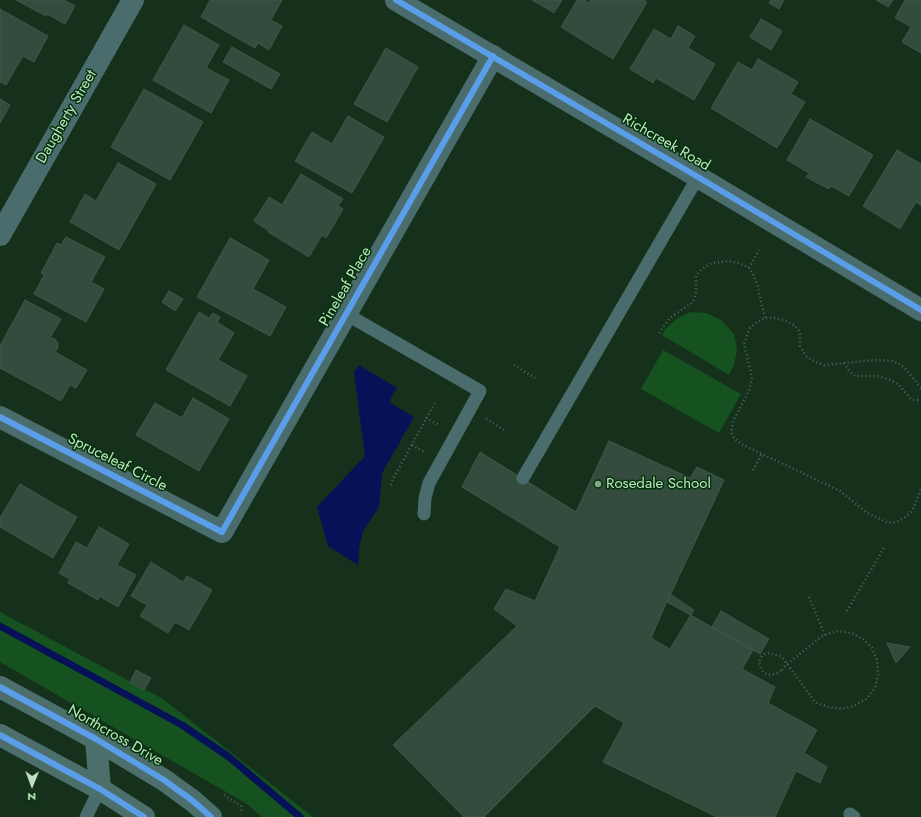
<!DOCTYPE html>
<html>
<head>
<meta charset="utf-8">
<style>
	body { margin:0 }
	#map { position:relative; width:921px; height:817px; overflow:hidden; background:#15311b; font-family:Jost,sans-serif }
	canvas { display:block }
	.north { position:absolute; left:12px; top:765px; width:40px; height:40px; -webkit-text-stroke:3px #003309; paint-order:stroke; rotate:181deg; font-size:11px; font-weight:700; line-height:16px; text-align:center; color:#c0e1c2 }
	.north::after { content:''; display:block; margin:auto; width:14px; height:18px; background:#c0e1c2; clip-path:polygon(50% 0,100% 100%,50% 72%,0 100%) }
</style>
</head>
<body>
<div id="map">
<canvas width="921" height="817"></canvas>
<div class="north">N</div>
</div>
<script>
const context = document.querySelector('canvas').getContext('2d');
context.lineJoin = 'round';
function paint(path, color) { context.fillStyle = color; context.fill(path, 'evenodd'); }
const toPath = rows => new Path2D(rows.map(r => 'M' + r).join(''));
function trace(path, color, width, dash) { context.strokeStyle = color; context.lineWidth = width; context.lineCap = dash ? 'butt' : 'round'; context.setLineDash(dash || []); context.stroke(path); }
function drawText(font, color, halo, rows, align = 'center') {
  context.font = font + ' Jost,sans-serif'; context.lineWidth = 3; context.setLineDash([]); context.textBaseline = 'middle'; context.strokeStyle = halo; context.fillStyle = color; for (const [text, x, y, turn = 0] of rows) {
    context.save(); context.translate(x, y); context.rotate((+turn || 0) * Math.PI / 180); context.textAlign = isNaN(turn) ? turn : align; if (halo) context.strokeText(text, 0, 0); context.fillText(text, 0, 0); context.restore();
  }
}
const green = toPath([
	[691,312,706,313,721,320,734,334,737,350,734,365,729,375,662,335,666,328,678,318],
	[663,350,741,394,719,433,641,389],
	[0,612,163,699,313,817,262,817,247,804,0,662]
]);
const water = toPath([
	[359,365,397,388,389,402,414,417,382,473,379,507,363,531,359,548,358,565,328,546,317,507,365,456,354,372]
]);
const stream = toPath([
	[0,626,182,725,229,757,300,817]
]);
const building = toPath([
	[16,0,64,0,75,6,65,24,47,14,46,16,16,0],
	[210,0,282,0,271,20,282,26,269,50,258,43,255,48,201,17,210,0],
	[532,0,562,0,554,13,532,0],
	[577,0,585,0,589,3,591,0,643,0,647,2,613,59,561,27,577,0],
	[771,0,784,0,779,9,769,3,771,0],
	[876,0,893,0,888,7,876,0],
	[905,0,921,0,921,53,902,42,911,27,895,18,905,0],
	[0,9,48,36,34,62,23,56,6,85,0,82,0,9],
	[761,19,782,31,771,50,750,37,761,19],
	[184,25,219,45,206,68,229,80,211,113,153,80,184,25],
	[678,26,695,36,688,48,715,64,694,100,656,78,653,83,630,69,654,29,671,39,678,26],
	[232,47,280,74,271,89,223,62,232,47],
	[386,48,418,67,387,122,354,104,386,48],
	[758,59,798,82,791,94,805,102,777,148,711,108,738,62,752,70,758,59],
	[144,89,203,122,170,180,111,147,144,89],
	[0,99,10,105,0,123,0,99],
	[348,116,384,137,352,193,295,161,312,132,332,144,348,116],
	[810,119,873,155,849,196,831,186,829,189,806,177,809,173,787,160,810,119],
	[897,150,921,164,921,205,916,202,900,229,863,206,897,150],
	[118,163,156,184,119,250,70,222,85,194,96,201,118,163],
	[301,174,343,199,338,206,343,209,326,238,322,235,309,257,268,232,269,231,254,221,269,197,282,205,301,174],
	[66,237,105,257,91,282,104,289,86,322,34,294,44,275,41,273,57,243,61,245,66,237],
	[230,238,269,260,253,289,286,307,270,336,197,297,230,238],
	[169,291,183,299,175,311,162,302,169,291],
	[25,300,61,319,50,338,55,339,58,343,58,348,55,352,87,370,76,388,70,385,61,401,0,368,0,346,25,300],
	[199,312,209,318,213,313,220,317,217,322,234,333,218,360,247,376,230,406,166,370,199,312],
	[193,398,229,419,199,471,136,435,155,403,182,418,193,398],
	[609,441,690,478,697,467,724,480,667,602,753,650,742,669,775,687,768,703,817,730,804,753,827,767,820,783,796,771,775,817,717,817,603,762,624,723,595,706,484,817,464,817,393,745,517,626,494,609,506,589,535,601,560,547,462,487,480,452,576,512,609,441],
	[20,484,77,517,53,558,0,527,0,518,20,484],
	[99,527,129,544,117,565,136,575,118,607,99,596,98,600,68,583,70,579,59,573,76,542,87,548,99,527],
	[151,562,183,582,187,576,212,590,189,630,175,622,168,633,140,616,147,605,131,596,151,562],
	[670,594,694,610,670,649,651,638,670,594],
	[721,611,769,639,760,654,712,627,721,611],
	[887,643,910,647,896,663,887,643],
	[136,670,151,678,144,690,130,682,136,670]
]);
const path = toPath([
	[749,268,759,250],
	[659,333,670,318,693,302,696,294,696,276,702,269,712,263,728,261,739,263,749,268,753,274,757,284,765,318],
	[844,363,849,371,855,376,877,376,891,380,898,384,912,400,921,400],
	[514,365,535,378],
	[921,388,904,367,898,363,891,361,876,360,824,365,815,362,806,356,800,346,800,334,799,331,795,326,787,321,775,318,765,318,757,322,750,328,744,344,752,377,749,391,733,421,731,432,734,438,741,444,840,491,866,512,888,523,896,522,904,518,910,513,914,507,921,489],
	[426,418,439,425],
	[486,419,504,430],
	[412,445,424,452],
	[753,470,762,454],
	[391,485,393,479,436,401],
	[809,597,825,635],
	[847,611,885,546],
	[782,670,787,664,821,637,827,634,838,631,851,633,863,639,872,648,877,660,878,675,875,688,866,699,854,706,842,709,828,707,815,702,787,664,782,657,769,653,765,654,761,657,759,662,761,669,764,673,770,675,776,674,782,670],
	[224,795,241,806,242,813]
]);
const lane = toPath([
	[346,314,480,391,429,483,425,498,424,514],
	[523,478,698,177],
	[850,814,854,817],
	[86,817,100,789]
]);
const street = toPath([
	[396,0,698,177,921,310],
	[0,235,133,0],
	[0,417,222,532,493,56]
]);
const secondary = toPath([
	[0,687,96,739,164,780,193,801,211,817],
	[0,735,100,789,144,817],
	[96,739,100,789]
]);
const cycleway = toPath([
	[396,0,698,177,921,310],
	[0,417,222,532,493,56],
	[0,687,96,739,164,780,193,801,211,817],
	[0,735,100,789,144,817]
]);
const markers = [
	[598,484,4,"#84a388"]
];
const streetNames = [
	["Daugherty Street",67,117,-60],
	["Richcreek Road",666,143,30],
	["Pineleaf Place",346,287,-60],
	["Spruceleaf Circle",117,463,27],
	["Northcross Drive",115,736,30]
];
const poiNames = [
	["Rosedale School",606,484]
];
paint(green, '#155220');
paint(water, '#061157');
trace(stream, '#061157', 7);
paint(building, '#344c3d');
trace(building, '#385a48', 1);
trace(path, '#4c6762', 2.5, [1, 3]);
trace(lane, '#4b6c6c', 13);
trace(street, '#4b6c6c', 22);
trace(secondary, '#4c6f6c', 22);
trace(cycleway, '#5a9eea', 6);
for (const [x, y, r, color] of markers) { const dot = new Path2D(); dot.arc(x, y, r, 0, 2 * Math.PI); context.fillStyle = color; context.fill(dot); trace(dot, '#003309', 1.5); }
drawText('15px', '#c0e1c2', '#003309', streetNames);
drawText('15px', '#c0e1c2', '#003309', poiNames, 'left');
</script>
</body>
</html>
